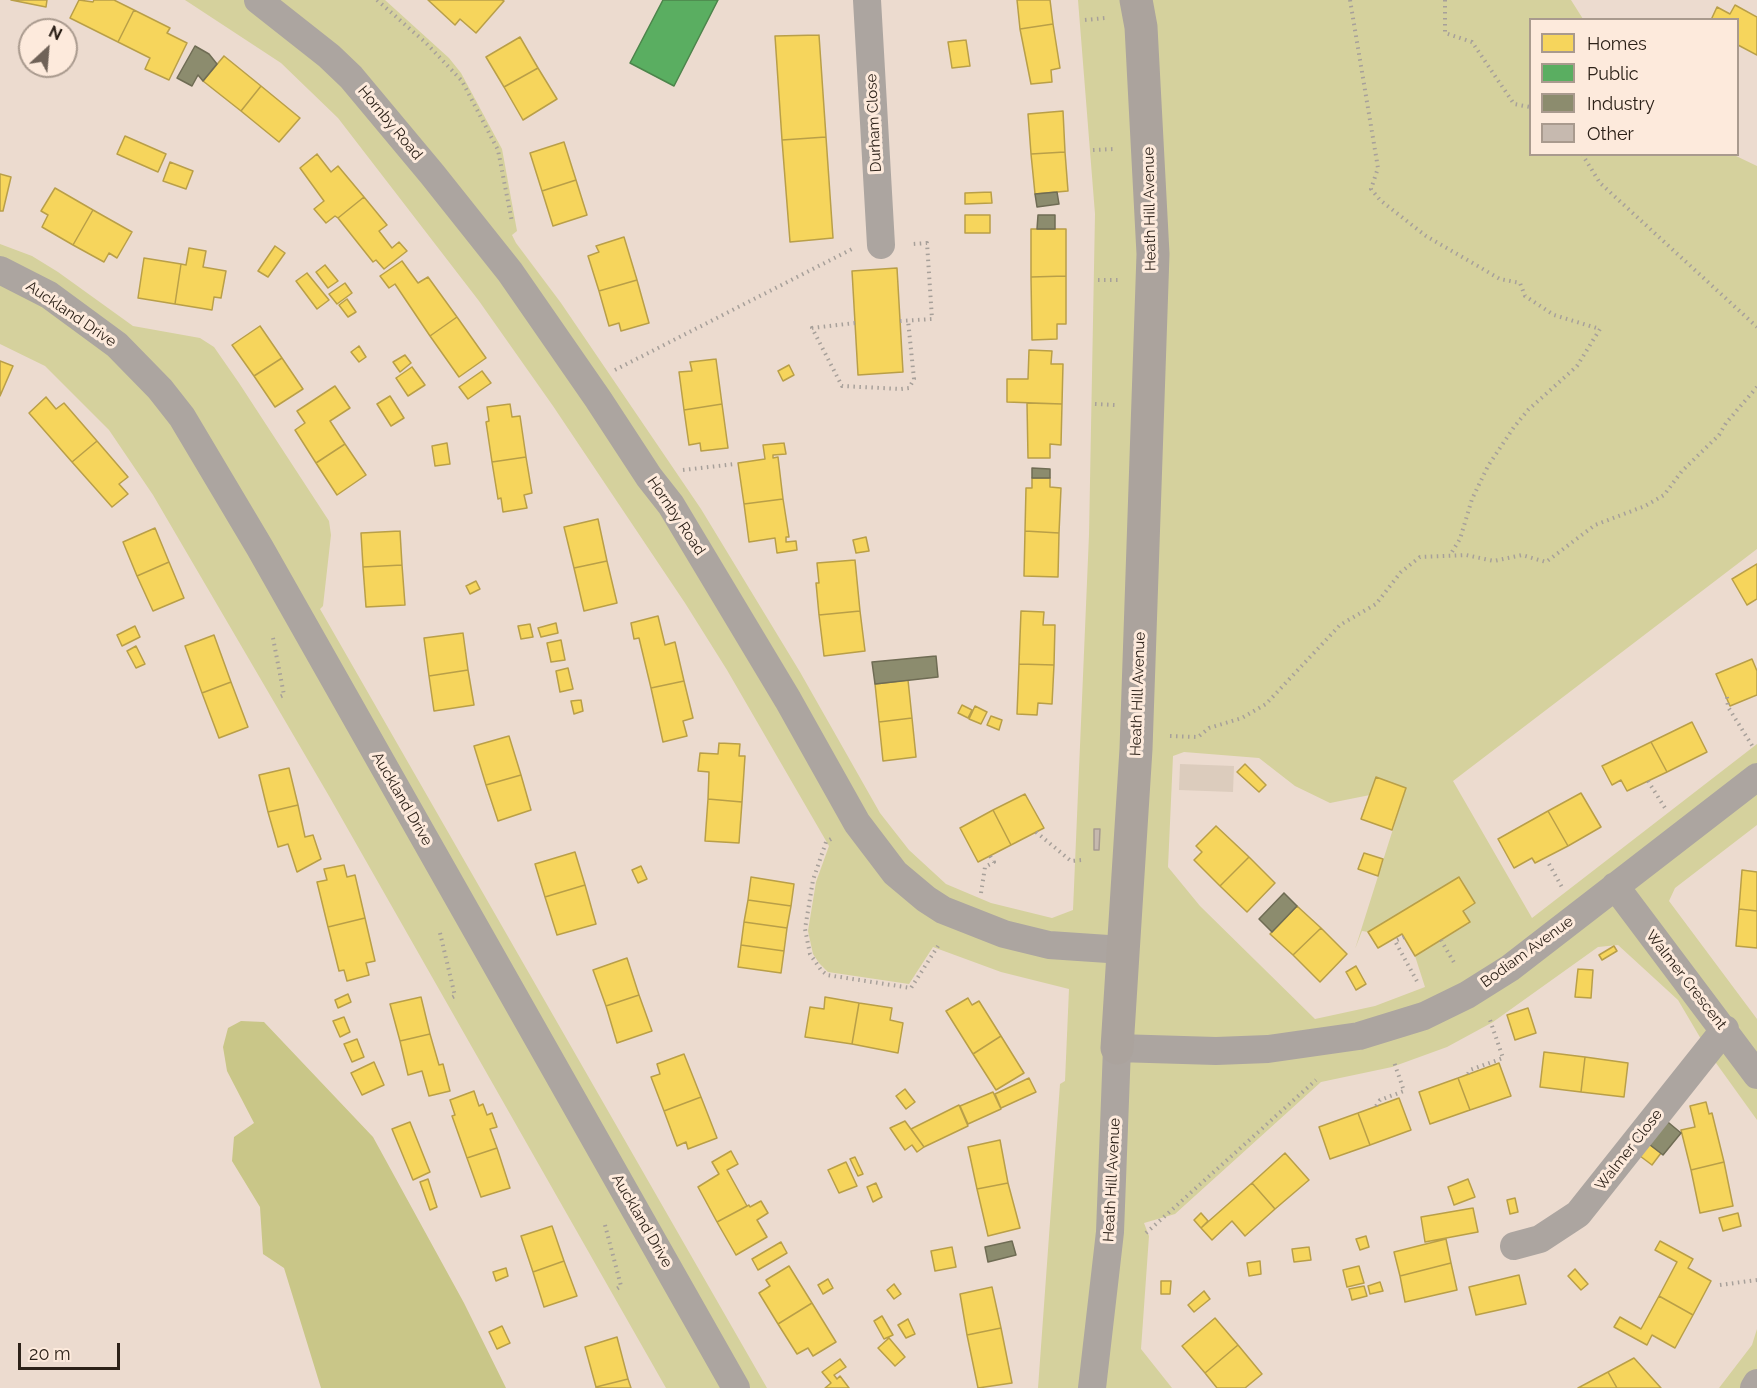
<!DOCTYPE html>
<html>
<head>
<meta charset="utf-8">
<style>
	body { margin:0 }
	#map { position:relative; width:1757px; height:1388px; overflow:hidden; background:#ecdbcf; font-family:Raleway,sans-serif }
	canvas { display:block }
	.legend { position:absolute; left:1529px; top:18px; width:210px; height:138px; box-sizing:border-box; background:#fdeadc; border:2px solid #a99a8e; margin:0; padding:8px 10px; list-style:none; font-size:18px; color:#2c2118 }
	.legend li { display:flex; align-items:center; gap:12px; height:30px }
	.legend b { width:30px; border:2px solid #a99a8e }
	.north { position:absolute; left:18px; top:18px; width:60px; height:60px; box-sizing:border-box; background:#fdeadc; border:2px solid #a99a8e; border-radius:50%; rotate:26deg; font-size:16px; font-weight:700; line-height:24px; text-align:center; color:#2c2118 }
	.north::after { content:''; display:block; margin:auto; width:21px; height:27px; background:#6f6258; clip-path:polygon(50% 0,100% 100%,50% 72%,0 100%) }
	.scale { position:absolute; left:18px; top:1343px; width:102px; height:27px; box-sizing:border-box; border:3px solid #2c2118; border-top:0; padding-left:8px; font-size:18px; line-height:21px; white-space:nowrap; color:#2c2118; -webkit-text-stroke:4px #fdeadc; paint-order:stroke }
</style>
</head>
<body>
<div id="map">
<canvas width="1757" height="1388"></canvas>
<ul class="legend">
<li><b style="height:16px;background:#f6d55c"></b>Homes</li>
<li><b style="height:16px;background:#5aae61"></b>Public</li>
<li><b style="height:16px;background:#8c8c6e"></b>Industry</li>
<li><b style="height:16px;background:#c6b9af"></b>Other</li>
</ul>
<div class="north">N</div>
<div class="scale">20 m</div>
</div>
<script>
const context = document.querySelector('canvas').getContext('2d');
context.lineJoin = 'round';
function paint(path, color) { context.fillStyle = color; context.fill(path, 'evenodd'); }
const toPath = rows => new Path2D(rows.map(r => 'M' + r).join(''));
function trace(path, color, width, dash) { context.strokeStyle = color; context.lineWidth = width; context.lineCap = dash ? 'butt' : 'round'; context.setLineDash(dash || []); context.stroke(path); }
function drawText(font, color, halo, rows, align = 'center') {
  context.font = font + ' Raleway,sans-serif'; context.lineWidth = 6; context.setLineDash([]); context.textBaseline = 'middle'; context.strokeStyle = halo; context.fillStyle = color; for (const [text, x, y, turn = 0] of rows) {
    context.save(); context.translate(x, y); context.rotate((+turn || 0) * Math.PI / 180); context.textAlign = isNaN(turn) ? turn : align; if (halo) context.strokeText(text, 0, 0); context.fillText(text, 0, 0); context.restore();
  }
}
const industrial = toPath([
	[1180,764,1234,766,1233,792,1179,790]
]);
const green = toPath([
	[185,0,385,0,449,58,461,73,502,149,517,231,512,235,516,243,561,303,701,509,800,672,880,813,909,850,946,884,991,903,1052,918,1073,910,1089,535,1095,214,1078,0,1571,0,1583,19,1530,20,1530,154,1734,155,1757,166,1757,549,1453,781,1532,918,1757,744,1757,825,1675,888,1669,901,1757,1019,1757,1120,1711,1056,1678,1000,1618,945,1598,947,1493,1022,1447,1047,1392,1067,1321,1082,1175,1214,1144,1223,1149,1236,1141,1349,1172,1388,1038,1388,1060,1084,1065,1081,1069,989,1001,972,933,947,909,984,828,972,819,963,813,954,808,931,816,882,829,846,727,670,685,603,553,406,479,301,338,118,281,63],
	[1184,752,1259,758,1295,786,1330,803,1370,795,1376,777,1406,788,1355,949,1362,931,1368,932,1460,877,1475,903,1463,911,1470,923,1415,956,1425,987,1375,1006,1315,1019,1200,906,1168,867,1173,756],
	[0,244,32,256,58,272,133,326,200,338,214,347,239,383,329,521,331,535,323,606,320,609,767,1388,666,1388,329,796,153,495,109,430,45,366,0,344],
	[1757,1329,1757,1388,1719,1388,1752,1345]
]);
const forest = toPath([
	[241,1021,264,1022,373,1137,464,1303,506,1388,321,1388,284,1268,263,1254,260,1207,232,1161,234,1137,254,1123,227,1071,223,1047,228,1028]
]);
const homes = toPath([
	[11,0,47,0,46,7,11,0],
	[79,0,93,2,94,0,114,0,134,10,118,42,70,18,79,0],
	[428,0,502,0,504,1,476,33,460,19,455,25,428,0],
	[1017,0,1050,0,1053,24,1020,29,1017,0],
	[1735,5,1757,17,1757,55,1738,45,1738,20,1711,20,1717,7,1730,14,1735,5],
	[134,10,170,28,167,33,187,43,169,80,145,69,150,58,118,42,134,10],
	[1053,24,1060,68,1051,70,1052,82,1031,84,1020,29,1053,24],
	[819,35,826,137,782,140,775,36,819,35],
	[520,37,538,68,504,87,486,57,520,37],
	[966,40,970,66,952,68,948,42,966,40],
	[224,56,261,86,241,111,203,81,224,56],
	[538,68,557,99,523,120,504,87,538,68],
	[261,86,300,118,279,142,241,111,261,86],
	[1063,111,1065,152,1031,154,1028,114,1063,111],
	[125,136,166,154,158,172,117,154,125,136],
	[826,137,833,238,790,242,782,140,826,137],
	[564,142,576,180,542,191,530,153,564,142],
	[1065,152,1068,191,1035,194,1031,154,1065,152],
	[317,154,331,172,338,166,364,197,338,218,335,216,326,223,314,209,324,201,300,168,317,154],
	[170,162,193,171,186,189,163,181,170,162],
	[0,174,11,177,3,211,0,211,0,174],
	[576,180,587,215,553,226,542,191,576,180],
	[55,188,93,210,73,245,42,227,48,215,41,211,55,188],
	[991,192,992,203,965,204,965,193,991,192],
	[364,197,387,225,379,231,392,248,399,242,407,251,384,269,376,260,373,262,338,218,364,197],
	[93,210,132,232,117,258,109,253,104,262,73,245,93,210],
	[965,215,990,215,990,233,965,233,965,215],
	[1031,229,1066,229,1066,276,1031,277,1031,229],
	[624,237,637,280,599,291,588,256,599,252,596,246,624,237],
	[275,246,285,253,268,277,258,271,275,246],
	[189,248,206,251,203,267,226,271,221,298,214,297,212,310,175,304,181,264,186,265,189,248],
	[144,258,181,264,175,304,138,298,144,258],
	[402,261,418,283,428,277,457,317,430,336,395,284,389,288,380,276,402,261],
	[325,265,338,281,328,288,316,272,325,265],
	[897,268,903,372,858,375,852,271,897,268],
	[307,273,329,300,317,309,296,281,307,273],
	[1066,276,1066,324,1057,324,1057,339,1032,340,1031,277,1066,276],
	[637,280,649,323,621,331,619,323,609,326,599,291,637,280],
	[345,283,352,293,337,304,329,294,345,283],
	[347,299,356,312,348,317,339,305,347,299],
	[457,317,486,358,459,377,430,336,457,317],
	[260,326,282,358,254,376,232,345,260,326],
	[359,346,366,357,359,362,351,352,359,346],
	[1029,350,1052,351,1051,364,1063,364,1062,404,1007,402,1007,379,1028,379,1029,350],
	[405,355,411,363,400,372,393,362,405,355],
	[282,358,303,389,275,407,254,376,282,358],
	[716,359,722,404,684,410,679,372,692,371,690,362,716,359],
	[0,361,13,366,0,396,0,361],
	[789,365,794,375,783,381,778,371,789,365],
	[412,367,425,385,408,396,396,378,412,367],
	[482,371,491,383,468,399,459,387,482,371],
	[335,386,350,408,330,421,345,444,316,463,295,430,305,423,297,411,335,386],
	[390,396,404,418,391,426,377,404,390,396],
	[46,397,56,409,64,403,97,441,72,462,29,413,46,397],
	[1027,403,1062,404,1061,445,1050,444,1050,458,1028,458,1027,403],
	[510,404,512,417,520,416,526,457,492,462,486,422,489,421,487,407,510,404],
	[722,404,728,448,701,451,700,443,689,445,684,410,722,404],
	[97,441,128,477,119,484,128,494,112,507,72,462,97,441],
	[447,443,450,464,435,466,432,446,447,443],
	[784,443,786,454,773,455,773,458,778,457,783,499,744,504,738,463,765,459,763,445,784,443],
	[345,444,366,475,337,495,316,463,345,444],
	[526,457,532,493,524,495,527,508,503,512,501,498,498,499,492,462,526,457],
	[1032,478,1050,478,1050,487,1061,488,1059,533,1025,531,1026,488,1032,488,1032,478],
	[783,499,789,537,786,537,786,542,796,541,797,550,777,553,775,538,749,542,744,504,783,499],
	[598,519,607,561,574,568,564,527,598,519],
	[155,528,169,562,137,576,123,542,155,528],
	[400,531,402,565,363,567,361,533,400,531],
	[1025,531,1059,533,1058,577,1024,576,1025,531],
	[866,537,869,551,856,553,853,540,866,537],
	[855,560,860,611,819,615,816,583,819,583,817,563,855,560],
	[607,561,617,603,584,611,574,568,607,561],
	[169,562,184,598,153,611,137,576,169,562],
	[1757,564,1757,599,1747,605,1732,579,1757,564],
	[402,565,405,605,366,607,363,567,402,565],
	[476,581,480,589,470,594,466,586,476,581],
	[860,611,865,651,824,656,819,615,860,611],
	[1021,611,1044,612,1043,625,1055,625,1054,665,1019,664,1021,611],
	[658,616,665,645,675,642,684,681,651,688,639,638,634,639,631,623,658,616],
	[556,623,558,633,541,637,538,628,556,623],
	[530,624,533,637,521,639,518,626,530,624],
	[135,626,140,637,122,646,117,635,135,626],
	[463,633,468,670,429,676,424,638,463,633],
	[214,635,231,682,202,693,185,646,214,635],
	[561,640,565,660,551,662,547,643,561,640],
	[136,646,145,664,136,668,127,651,136,646],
	[1752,659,1757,671,1757,695,1730,706,1716,674,1752,659],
	[1019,664,1054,665,1052,704,1038,703,1037,715,1017,714,1019,664],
	[568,668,573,689,560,692,556,671,568,668],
	[468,670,474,705,434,711,429,676,468,670],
	[908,680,912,718,879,722,875,684,908,680],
	[684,681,693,718,683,721,687,736,663,742,651,688,684,681],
	[231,682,248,727,219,738,202,693,231,682],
	[581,700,583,711,574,714,571,701,581,700],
	[962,705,972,710,968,718,958,713,962,705],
	[975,706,987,712,981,724,969,719,975,706],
	[991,716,1002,720,999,730,987,725,991,716],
	[912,718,916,757,883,761,879,722,912,718],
	[1692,722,1707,752,1667,772,1651,742,1692,722],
	[509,736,521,775,486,785,474,746,509,736],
	[1651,742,1667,772,1627,791,1621,780,1612,785,1602,766,1651,742],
	[719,743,740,744,739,756,745,756,742,802,708,799,709,772,698,771,700,753,718,754,719,743],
	[1245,764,1266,785,1259,792,1237,772,1245,764],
	[289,768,298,805,268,812,259,775,289,768],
	[521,775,531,810,498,821,486,785,521,775],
	[1376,777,1406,788,1392,830,1361,819,1376,777],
	[1581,793,1601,827,1568,846,1548,811,1581,793],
	[1025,794,1044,828,1011,845,993,810,1025,794],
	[708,799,742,802,739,843,705,841,708,799],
	[298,805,305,837,313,835,321,859,297,872,288,844,278,847,268,812,298,805],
	[993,810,1011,845,978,862,960,828,993,810],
	[1548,811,1568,846,1535,863,1532,858,1514,868,1498,839,1548,811],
	[1216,826,1249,857,1220,886,1194,860,1202,852,1196,846,1216,826],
	[575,852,585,885,545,897,535,864,575,852],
	[1364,853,1383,859,1378,876,1358,869,1364,853],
	[1249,857,1275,883,1247,912,1220,886,1249,857],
	[344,865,347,877,355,875,365,918,328,927,317,882,327,880,324,869,344,865],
	[641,866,647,879,638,883,632,870,641,866],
	[1742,870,1757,872,1757,911,1739,909,1742,870],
	[751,877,794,884,791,906,748,900,751,877],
	[1459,877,1475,903,1463,911,1470,922,1415,956,1402,934,1378,948,1368,932,1459,877],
	[585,885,596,924,557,935,545,897,585,885],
	[748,900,791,906,787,928,744,922,748,900],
	[1297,906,1321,928,1293,955,1270,934,1297,906],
	[1739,909,1757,911,1757,948,1736,946,1739,909],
	[365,918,375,961,366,963,369,975,347,981,344,970,339,971,328,927,365,918],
	[744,922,787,928,784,951,741,945,744,922],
	[1321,928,1347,954,1320,982,1293,955,1321,928],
	[741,945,784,951,781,973,738,967,741,945],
	[1614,946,1617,951,1602,960,1599,955,1614,946],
	[627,958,639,995,606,1006,593,970,627,958],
	[1356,966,1366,984,1356,990,1346,972,1356,966],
	[1578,969,1593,970,1591,998,1575,997,1578,969],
	[348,994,351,1002,338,1008,335,1000,348,994],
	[639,995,652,1031,617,1043,606,1006,639,995],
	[421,997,430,1034,400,1041,390,1004,421,997],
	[825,997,859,1003,852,1044,805,1037,810,1007,824,1009,825,997],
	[968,998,972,1005,979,1001,1001,1036,973,1054,946,1011,968,998],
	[859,1003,892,1008,890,1020,903,1023,898,1053,852,1044,859,1003],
	[1528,1008,1536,1033,1515,1040,1507,1015,1528,1008],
	[344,1017,350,1032,340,1037,333,1021,344,1017],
	[430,1034,439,1065,443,1064,450,1091,429,1096,422,1071,408,1075,400,1041,430,1034],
	[1001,1036,1024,1073,996,1090,973,1054,1001,1036],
	[357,1039,364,1057,352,1062,344,1044,357,1039],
	[1544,1052,1585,1057,1581,1092,1540,1087,1544,1052],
	[684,1054,701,1097,664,1111,651,1077,660,1074,657,1064,684,1054],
	[1585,1057,1628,1063,1624,1097,1581,1092,1585,1057],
	[374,1062,384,1085,362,1095,351,1073,374,1062],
	[1499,1063,1511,1096,1470,1110,1458,1078,1499,1063],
	[1029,1078,1036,1092,1001,1108,995,1094,1029,1078],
	[1458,1078,1470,1110,1430,1124,1419,1092,1458,1078],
	[905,1089,915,1102,906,1109,896,1096,905,1089],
	[474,1091,479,1106,483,1104,487,1115,492,1113,497,1127,490,1129,497,1148,467,1158,452,1116,455,1115,450,1100,474,1091],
	[993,1092,1001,1109,968,1124,960,1106,993,1092],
	[701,1097,717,1138,688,1149,686,1142,677,1146,664,1111,701,1097],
	[1399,1098,1411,1130,1370,1145,1358,1113,1399,1098],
	[1706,1102,1709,1114,1712,1113,1724,1162,1691,1170,1681,1130,1695,1127,1690,1106,1706,1102],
	[959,1105,968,1126,924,1147,911,1129,959,1105],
	[1358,1113,1370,1145,1330,1159,1319,1127,1358,1113],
	[905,1121,924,1147,917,1152,912,1145,905,1150,890,1128,905,1121],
	[410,1122,430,1172,413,1180,392,1129,410,1122],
	[1000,1140,1008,1183,977,1189,968,1147,1000,1140],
	[1645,1141,1661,1153,1652,1165,1636,1153,1645,1141],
	[497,1148,510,1188,481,1197,467,1158,497,1148],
	[731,1151,738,1164,727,1170,747,1206,717,1222,698,1187,719,1174,712,1162,731,1151],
	[1285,1153,1309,1180,1275,1209,1252,1183,1285,1153],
	[855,1157,863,1174,858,1176,850,1159,855,1157],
	[846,1162,857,1186,839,1193,828,1170,846,1162],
	[1724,1162,1733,1206,1700,1213,1691,1170,1724,1162],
	[428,1179,437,1207,430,1210,420,1182,428,1179],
	[1468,1179,1475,1197,1454,1205,1448,1187,1468,1179],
	[876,1183,882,1197,873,1202,867,1187,876,1183],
	[1008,1183,1020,1228,988,1236,977,1189,1008,1183],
	[1252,1183,1275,1209,1245,1236,1232,1221,1212,1240,1201,1228,1252,1183],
	[1515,1198,1518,1212,1510,1214,1507,1200,1515,1198],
	[761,1201,768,1213,757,1220,767,1237,736,1255,717,1222,749,1205,750,1207,761,1201],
	[1473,1208,1478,1232,1425,1242,1421,1217,1473,1208],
	[1201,1213,1208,1221,1201,1228,1194,1220,1201,1213],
	[1738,1213,1741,1226,1723,1231,1719,1218,1738,1213],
	[552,1226,564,1261,533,1272,521,1236,552,1226],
	[1366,1236,1369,1247,1360,1250,1356,1239,1366,1236],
	[1446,1239,1451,1263,1400,1276,1394,1252,1446,1239],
	[1660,1241,1693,1259,1688,1268,1711,1281,1693,1315,1659,1296,1677,1262,1655,1250,1660,1241],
	[781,1242,787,1253,758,1270,752,1259,781,1242],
	[952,1247,956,1267,935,1271,931,1251,952,1247],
	[1309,1247,1311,1260,1294,1262,1292,1249,1309,1247],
	[564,1261,577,1296,544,1307,533,1272,564,1261],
	[1260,1261,1261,1274,1249,1276,1247,1263,1260,1261],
	[1451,1263,1457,1290,1405,1302,1400,1276,1451,1263],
	[789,1266,812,1303,778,1324,759,1293,770,1286,766,1280,789,1266],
	[1359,1266,1364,1283,1347,1287,1343,1270,1359,1266],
	[506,1268,508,1276,496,1281,493,1272,506,1268],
	[1575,1269,1588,1284,1581,1290,1568,1276,1575,1269],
	[1519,1275,1526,1304,1476,1315,1469,1287,1519,1275],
	[828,1279,833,1288,823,1294,818,1285,828,1279],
	[1161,1281,1171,1281,1170,1294,1161,1294,1161,1281],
	[1380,1282,1383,1291,1370,1294,1368,1286,1380,1282],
	[894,1284,901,1294,894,1299,887,1290,894,1284],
	[1364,1286,1367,1296,1352,1300,1349,1289,1364,1286],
	[992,1287,1001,1328,967,1335,960,1294,992,1287],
	[1204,1291,1210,1299,1194,1312,1188,1305,1204,1291],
	[1659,1296,1693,1315,1675,1348,1652,1335,1647,1345,1614,1327,1620,1317,1641,1329,1659,1296],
	[812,1303,836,1342,813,1356,808,1348,797,1354,778,1324,812,1303],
	[882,1316,893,1335,884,1339,874,1321,882,1316],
	[1215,1318,1238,1345,1205,1373,1182,1346,1215,1318],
	[908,1319,915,1334,906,1338,898,1325,908,1319],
	[502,1326,510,1343,497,1349,489,1332,502,1326],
	[1001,1328,1012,1383,978,1388,967,1335,1001,1328],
	[617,1337,628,1379,596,1387,585,1347,617,1337],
	[889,1338,905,1357,895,1366,878,1348,889,1338],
	[1238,1345,1262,1374,1245,1388,1217,1388,1205,1373,1238,1345],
	[1634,1358,1661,1388,1617,1388,1608,1372,1634,1358],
	[840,1359,846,1367,834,1375,837,1379,840,1376,849,1388,825,1388,831,1383,822,1372,840,1359],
	[1608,1372,1617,1388,1578,1388,1608,1372],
	[628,1379,631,1388,596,1388,596,1387,628,1379]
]);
const public = toPath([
	[663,0,718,0,674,86,630,63,663,0]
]);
const industry = toPath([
	[195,46,209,54,217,64,203,81,198,75,192,86,177,78,195,46],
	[1057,192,1059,204,1037,207,1035,194,1057,192],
	[1038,215,1055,215,1055,229,1037,229,1038,215],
	[1032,468,1050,469,1050,478,1032,478,1032,468],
	[936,656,938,677,875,684,872,662,936,656],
	[1284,893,1297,906,1272,932,1259,919,1284,893],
	[1663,1118,1681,1133,1663,1155,1645,1141,1663,1118],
	[1012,1241,1016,1255,988,1262,985,1247,1012,1241]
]);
const building = toPath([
	[1094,829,1100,829,1099,850,1094,850,1094,829]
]);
const path = toPath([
	[377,0,426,43,462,81,498,150,512,222],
	[1350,0,1378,168,1371,189,1380,200,1426,236,1500,279,1520,283,1525,296,1554,315,1600,329,1577,366,1528,410,1514,427,1488,466,1472,499,1460,539,1450,555],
	[1445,0,1445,33,1472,42,1514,104,1530,107],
	[1085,20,1105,18],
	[1093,150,1114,149],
	[1582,154,1600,183,1757,327],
	[1098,280,1118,280],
	[900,321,932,319,927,243,913,244],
	[855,323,812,328,842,386,901,389,909,388,914,379,908,320],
	[615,370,852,249],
	[1095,404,1115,405],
	[683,470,735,464],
	[273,638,284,695,277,698],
	[1727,697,1728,707,1753,747],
	[1170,736,1198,737,1209,728,1242,718,1266,704,1340,625,1376,604,1401,572,1420,557,1466,555,1494,561,1522,555,1546,562,1595,525,1645,506,1664,495,1682,471,1719,435,1726,423,1757,387],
	[1648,781,1665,808],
	[1036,832,1071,861,1082,860],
	[831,839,826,842,813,880,805,929,810,954,821,970,827,975,911,988,938,946],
	[1549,864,1563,889],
	[981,893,985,867,994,862,990,856],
	[440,933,455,996,449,999],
	[1404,937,1395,941,1419,985],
	[1441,940,1456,966],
	[1468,1074,1470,1070,1503,1058,1490,1020],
	[1376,1106,1380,1100,1404,1091,1394,1062],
	[605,1225,621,1286,615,1290],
	[1146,1233,1316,1080],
	[1720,1285,1757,1280]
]);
const street = toPath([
	[258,0,329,56,351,77,432,174,510,272,598,399,649,477,671,505,788,700,857,823,895,873,926,899,943,910,1004,934,1049,945,1123,950],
	[867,0,881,245],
	[0,270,49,295,117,345,160,389,182,417,260,548,736,1388],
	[1615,886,1757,1075],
	[1514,1246,1540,1239,1578,1214,1725,1029],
	[1092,1388,1110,1232,1117,1048,1216,1051,1268,1049,1359,1036,1424,1016,1467,995,1510,968,1757,777],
	[1754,1388,1757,1383]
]);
const secondary = toPath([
	[1117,1048,1136,749,1153,254,1141,27,1136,0]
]);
const streetNames = [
	["Hornby Road",390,123,50],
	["Durham Close",874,123,-93],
	["Heath Hill Avenue",1150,209,-91],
	["Auckland Drive",71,314,34],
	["Hornby Road",676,516,56],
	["Heath Hill Avenue",1138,694,-88],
	["Auckland Drive",402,799,60],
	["Bodiam Avenue",1527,952,-36],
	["Walmer Crescent",1686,980,52],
	["Walmer Close",1629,1150,-52],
	["Heath Hill Avenue",1112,1180,-87],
	["Auckland Drive",642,1221,60]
];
paint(industrial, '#dcccbd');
paint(green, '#d5d19d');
paint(forest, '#c9c688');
paint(homes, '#f6d55c');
trace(homes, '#b99f48', 1.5);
paint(public, '#5aae61');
trace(public, '#4c844b', 1.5);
paint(industry, '#8c8c6e');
trace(industry, '#6f6c54', 1.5);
paint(building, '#c6b9af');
trace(building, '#a79a91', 1.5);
trace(path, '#a7a09a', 4, [1.5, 4.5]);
trace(street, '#aca5a0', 28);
trace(secondary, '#aba39d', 33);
drawText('15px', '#2c2118', '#fdeadc', streetNames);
</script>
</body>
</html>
